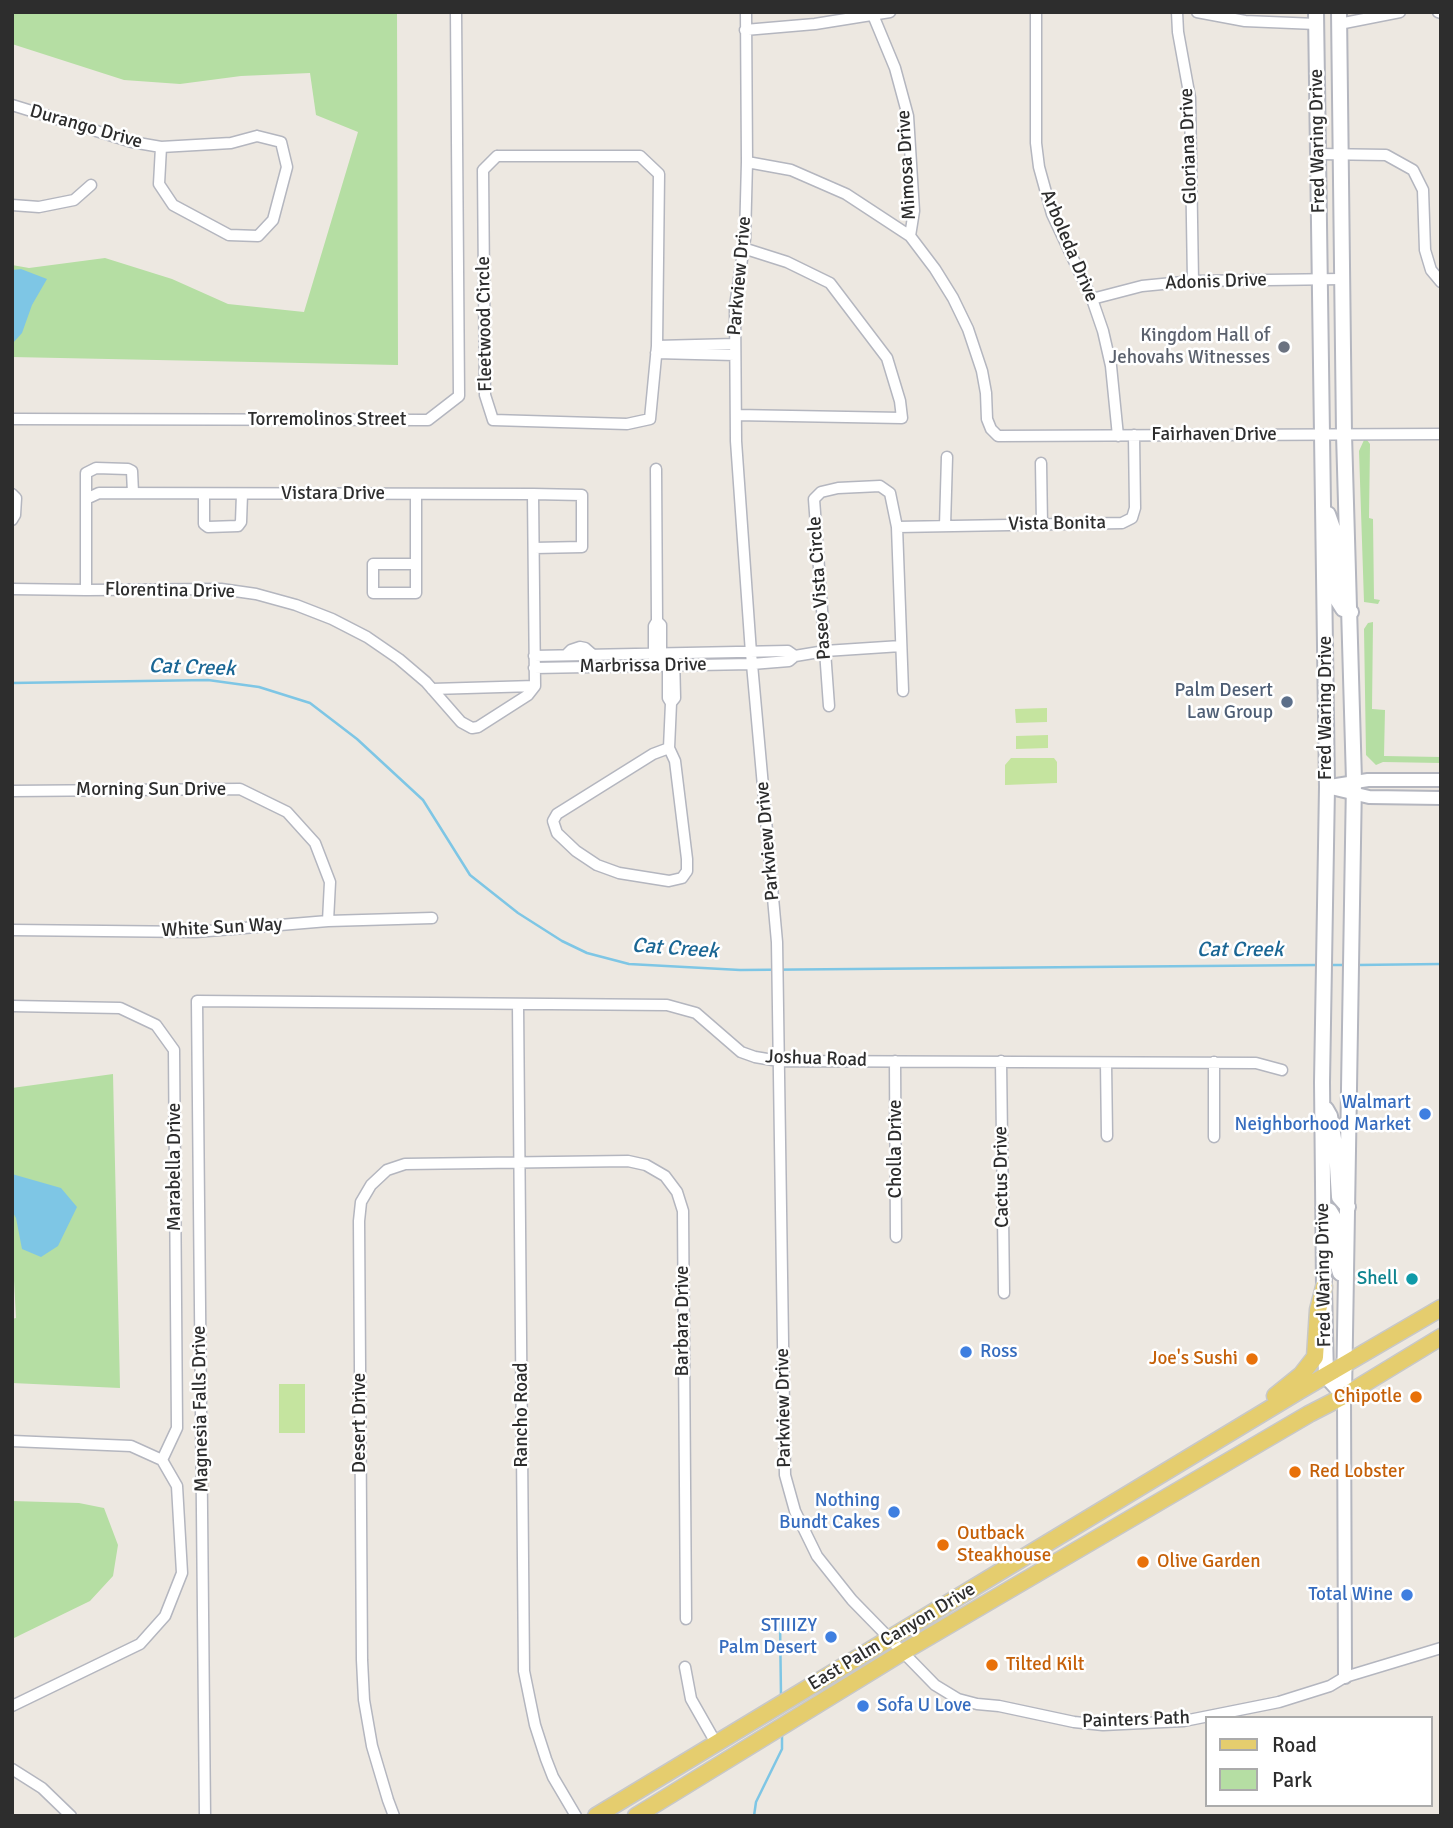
<!DOCTYPE html>
<html>
<head>
<meta charset="utf-8">
<style>
	body { margin:0 }
	#map { position:relative; width:1453px; height:1828px; overflow:hidden; background:#ede8e1; font-family:Signika,sans-serif }
	canvas { display:block }
	.frame { position:absolute; inset:0; border:14px solid #2d2d2d; pointer-events:none }
	.legend { position:absolute; left:1205px; top:1716px; width:228px; height:91px; box-sizing:border-box; background:#fff; border:2px solid #ababab; margin:0; padding:9px 12px; list-style:none; font-size:21px; color:#2d2d2d }
	.legend li { display:flex; align-items:center; gap:14px; height:35px }
	.legend b { width:35px; border:2px solid #ababab }
</style>
</head>
<body>
<div id="map">
<canvas width="1453" height="1828"></canvas>
<div class="frame"></div>
<ul class="legend">
<li><b style="height:9px;background:#e5cd6e"></b>Road</li>
<li><b style="height:19px;background:#b5dea3"></b>Park</li>
</ul>
</div>
<script>
const context = document.querySelector('canvas').getContext('2d');
context.lineJoin = 'round';
function paint(path, color) { context.fillStyle = color; context.fill(path, 'evenodd'); }
const toPath = rows => new Path2D(rows.map(r => 'M' + r).join(''));
function trace(path, color, width, dash) { context.strokeStyle = color; context.lineWidth = width; context.lineCap = dash ? 'butt' : 'round'; context.setLineDash(dash || []); context.stroke(path); }
function drawText(font, color, halo, rows, align = 'center') {
  context.font = font + ' Signika,sans-serif'; context.lineWidth = 5; context.setLineDash([]); context.textBaseline = 'middle'; context.strokeStyle = halo; context.fillStyle = color; for (const [text, x, y, turn = 0] of rows) {
    context.save(); context.translate(x, y); context.rotate((+turn || 0) * Math.PI / 180); context.textAlign = isNaN(turn) ? turn : align; if (halo) context.strokeText(text, 0, 0); context.fillText(text, 0, 0); context.restore();
  }
}
const green = toPath([
	[12,12,397,12,398,365,12,357,12,265,29,268,105,258,172,279,228,304,304,312,358,132,316,115,310,73,241,76,180,84,124,80,12,44],
	[1364,440,1367,440,1370,444,1369,518,1373,519,1374,599,1380,600,1378,604,1364,602,1359,451],
	[1373,622,1372,709,1385,710,1384,756,1441,757,1441,763,1383,762,1376,765,1366,755,1364,629,1368,623],
	[113,1074,120,1388,12,1383,12,1319,16,1318,12,1243,12,1088],
	[12,1501,79,1503,104,1508,118,1545,113,1576,90,1601,12,1639]
]);
const pitch = toPath([
	[1047,708,1047,722,1016,723,1015,709],
	[1048,735,1048,748,1016,749,1016,736],
	[1011,758,1054,758,1057,762,1057,783,1005,785,1005,765],
	[279,1384,305,1384,305,1433,279,1433]
]);
const water = toPath([
	[21,269,47,279,32,305,22,333,12,344,12,270],
	[12,1174,61,1188,77,1207,58,1246,41,1257,22,1249,16,1218,12,1211]
]);
const stream = toPath([
	[12,683,208,680,259,687,310,703,357,739,423,800,470,875,518,913,562,941,587,953,629,964,740,970,1318,965],
	[1329,965,1346,965],
	[1357,965,1441,964],
	[780,1621,781,1696],
	[754,1816,756,1802,782,1749,782,1734]
]);
const minor = toPath([
	[746,12,747,162,745,239,735,306,736,441,751,653,777,942,785,1475,795,1511,817,1556,852,1600,935,1685,958,1699,977,1704,999,1706,1074,1722,1103,1725,1184,1721,1279,1702,1330,1686,1345,1677,1441,1648],
	[1036,12,1036,143,1039,167,1052,214,1092,299,1103,331,1111,366,1118,436],
	[1177,12,1178,32,1190,98,1193,281],
	[1197,12,1245,21,1316,24],
	[1438,12,1441,13],
	[873,15,895,68,908,116,914,211,910,236],
	[1339,24,1400,12],
	[745,30,815,24,890,12],
	[12,105,132,142,161,147],
	[257,136,281,142,287,167,273,220,258,236,229,235,173,205,159,184,161,147,231,143,257,136],
	[1318,154,1386,155,1413,170,1423,190,1425,250,1431,270,1441,282],
	[497,156,640,156,659,174,657,346,650,419,627,424,493,420,485,395,483,170,497,156],
	[747,162,791,170,846,194,910,236,935,269,953,298,968,329,982,371,986,393,987,419,991,429,998,436,1441,434],
	[12,205,39,207,74,200,91,185],
	[1092,299,1142,286,1193,281,1342,279],
	[657,346,735,344],
	[656,353,735,355],
	[736,415,902,418,900,401,887,358,830,283,787,262,743,248],
	[12,419,428,420,459,396,456,12],
	[1041,463,1042,525],
	[12,494,16,498,15,515,12,520],
	[204,494,204,524,208,527,238,526,241,522,242,494],
	[533,494,582,495,582,547,534,548],
	[86,499,86,473,96,468,128,469,132,471,133,493],
	[945,526,947,457],
	[897,527,1122,523,1132,518,1135,508,1134,435],
	[416,564,373,564,373,593,416,593,416,495],
	[12,589,86,590,221,589,256,594,296,605,332,619,367,637,399,659,426,682,461,722,472,728,478,727,528,695,535,686,533,494,99,493,86,499,86,590],
	[657,621,661,625,661,658],
	[566,655,571,650,580,647,585,648,593,655],
	[534,656,788,651,795,656],
	[654,660,654,626,657,621,656,469],
	[668,666,668,698,671,703],
	[534,668,752,664,789,661,795,656,825,651,901,646],
	[432,689,535,686],
	[829,706,814,499,821,492,838,488,880,486,890,493,897,527,903,691],
	[669,748,675,761,687,859,687,871,682,878,669,881,619,873,597,865,576,851,557,833,553,821,557,814,653,754,669,748,671,703,675,698,674,654],
	[12,791,240,789,287,812,315,843,330,882,328,921],
	[12,930,196,932,328,921,432,918],
	[518,1004,524,1671,535,1725,546,1759,553,1777,576,1816],
	[12,1006,120,1008,156,1025,174,1050,177,1428,162,1460],
	[895,1061,896,1237],
	[1001,1061,1004,1293],
	[1214,1062,1214,1137],
	[1106,1063,1107,1136],
	[12,1441,131,1446,162,1460,177,1486,182,1573,165,1616,140,1644,12,1706],
	[685,1667,691,1699,716,1743],
	[12,1769,42,1788,71,1816],
	[205,1816,197,1001,667,1005,696,1013,741,1052,755,1057,779,1061,1256,1063,1282,1070],
	[394,1816,388,1800,372,1746,364,1700,362,1660,359,1221,361,1202,371,1185,387,1170,405,1164,628,1161,646,1165,665,1176,677,1192,683,1211,686,1619]
]);
const tertiary = toPath([
	[1330,786,1368,780,1441,780],
	[1327,787,1369,797,1441,798],
	[1344,1396,1345,1677]
]);
const secondary = toPath([
	[1316,12,1327,787,1322,1082,1324,1287,1326,1376,1344,1396],
	[1339,12,1344,434,1354,781,1344,1396],
	[1328,514,1334,531,1338,601,1343,609,1351,612],
	[1326,1109,1330,1116,1336,1150,1339,1197,1348,1207],
	[1323,1208,1330,1211,1336,1221,1337,1263,1340,1273]
]);
const primary = toPath([
	[1275,1396,1301,1375,1315,1357,1318,1310,1324,1287],
	[596,1816,1299,1391,1441,1308],
	[636,1816,903,1652,1309,1414,1344,1396,1441,1337]
]);
const markers = [
	[1284,347,7,"#6b7280"],
	[1287,702,7,"#5c6f8a"],
	[1425,1114,7,"#3f7fe0"],
	[1412,1279,7,"#0f9aa8"],
	[966,1352,7,"#3f7fe0"],
	[1252,1359,7,"#e8710a"],
	[1416,1397,7,"#e8710a"],
	[1295,1472,7,"#e8710a"],
	[894,1512,7,"#3f7fe0"],
	[943,1545,7,"#e8710a"],
	[1143,1562,7,"#e8710a"],
	[1407,1595,7,"#3f7fe0"],
	[831,1637,7,"#3f7fe0"],
	[992,1665,7,"#e8710a"],
	[863,1706,7,"#3f7fe0"]
];
const streetNames = [
	["Durango Drive",86,127,16],
	["Fred Waring Drive",1318,141,-91],
	["Gloriana Drive",1189,146,-92],
	["Mimosa Drive",907,165,-93],
	["Arboleda Drive",1069,246,67],
	["Parkview Drive",740,276,-85],
	["Adonis Drive",1216,282,-2],
	["Fleetwood Circle",485,324,-91],
	["Torremolinos Street",327,420],
	["Fairhaven Drive",1214,435],
	["Vistara Drive",333,494],
	["Vista Bonita",1057,524,-1],
	["Paseo Vista Circle",820,588,-94],
	["Florentina Drive",170,591,1],
	["Marbrissa Drive",643,666,-1],
	["Fred Waring Drive",1326,708,-90],
	["Morning Sun Drive",151,790],
	["Parkview Drive",768,841,-95],
	["White Sun Way",222,928,-3],
	["Joshua Road",816,1059,2],
	["Cholla Drive",896,1149,-90],
	["Marabella Drive",175,1167,-90],
	["Cactus Drive",1002,1177,-91],
	["Fred Waring Drive",1324,1275,-91],
	["Barbara Drive",683,1321,-90],
	["Parkview Drive",784,1408,-91],
	["Magnesia Falls Drive",201,1409,-91],
	["Rancho Road",522,1415,-90],
	["Desert Drive",360,1423,-90],
	["East Palm Canyon Drive",892,1637,-31],
	["Painters Path",1136,1720,-2]
];
const worshipNames = [
	["Kingdom Hall of",1270,336],
	["Jehovahs Witnesses",1270,358]
];
const serviceNames = [
	["Palm Desert",1273,691],
	["Law Group",1273,713]
];
const shopNames = [
	["Walmart",1411,1103],
	["Neighborhood Market",1411,1125],
	["Ross",980,1352,"left"],
	["Nothing",880,1501],
	["Bundt Cakes",880,1523],
	["Total Wine",1393,1595],
	["STIIIZY",817,1626],
	["Palm Desert",817,1648],
	["Sofa U Love",877,1706,"left"]
];
const cultureNames = [
	["Shell",1398,1279]
];
const foodNames = [
	["Joe's Sushi",1238,1359,"right"],
	["Chipotle",1402,1397,"right"],
	["Red Lobster",1309,1472],
	["Outback",957,1534],
	["Steakhouse",957,1556],
	["Olive Garden",1157,1562],
	["Tilted Kilt",1006,1665]
];
const waterNames = [
	["Cat Creek",192,668,2],
	["Cat Creek",675,949,4],
	["Cat Creek",1240,950]
];
paint(green, '#b5dea3');
paint(pitch, '#c5e49f');
paint(water, '#7ec6e5');
trace(stream, '#7ec6e5', 2.5);
trace(minor, '#b4b6bf', 13);
trace(tertiary, '#b4b6bf', 16);
trace(secondary, '#b4b6bf', 18);
trace(primary, '#c8c8c8', 19);
trace(minor, '#fff', 10);
trace(tertiary, '#fff', 12);
trace(secondary, '#fff', 14);
trace(primary, '#e5cd6e', 16);
for (const [x, y, r, color] of markers) { const dot = new Path2D(); dot.arc(x, y, r, 0, 2 * Math.PI); context.fillStyle = color; context.fill(dot); trace(dot, '#fff', 2.5); }
drawText('19px', '#2d2d2d', '#fff', streetNames);
drawText('19px', '#5b616d', '#fff', worshipNames, 'right');
drawText('19px', '#4e5e75', '#fff', serviceNames, 'right');
drawText('19px', '#366cbe', '#fff', shopNames, 'right');
drawText('19px', '#0d838f', '#fff', cultureNames, 'right');
drawText('19px', '#c56008', '#fff', foodNames, 'left');
drawText('italic 21px', '#1a6694', '#fff', waterNames);
</script>
</body>
</html>
